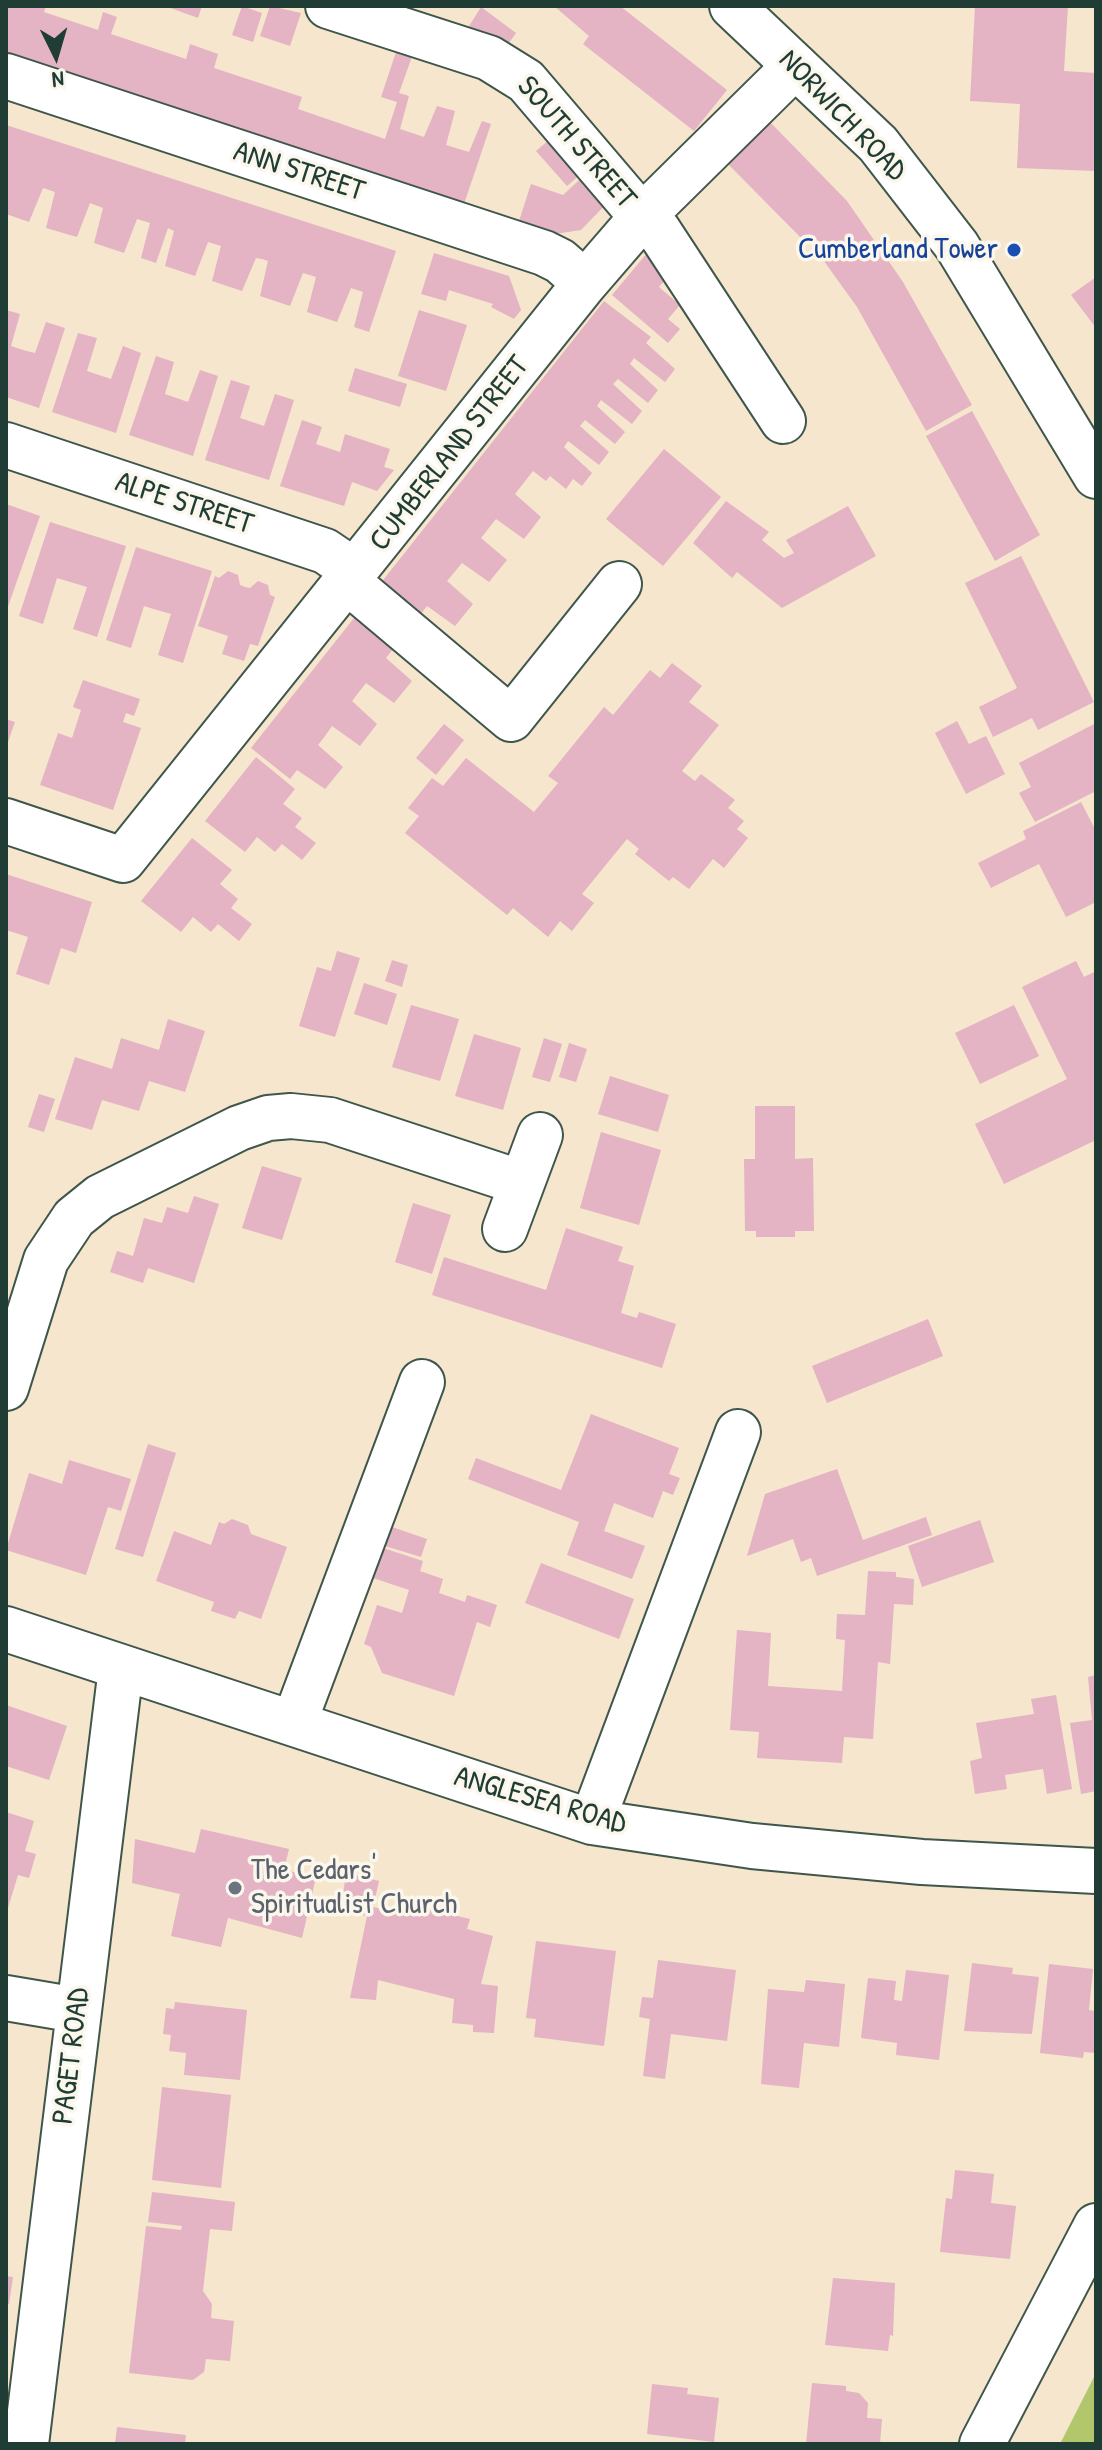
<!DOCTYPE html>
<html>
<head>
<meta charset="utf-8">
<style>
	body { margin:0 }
	#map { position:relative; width:1102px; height:2450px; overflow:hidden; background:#f5e6cd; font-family:"Patrick Hand",sans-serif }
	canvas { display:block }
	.frame { position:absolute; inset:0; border:8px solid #1f3d34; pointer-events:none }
	.north { position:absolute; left:16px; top:16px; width:80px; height:80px; -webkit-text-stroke:6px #fbf7ec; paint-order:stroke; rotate:175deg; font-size:22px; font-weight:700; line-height:32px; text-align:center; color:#1f3d34 }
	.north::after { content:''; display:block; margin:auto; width:28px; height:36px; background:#1f3d34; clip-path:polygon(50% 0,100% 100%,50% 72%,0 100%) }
</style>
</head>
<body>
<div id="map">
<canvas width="1102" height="2450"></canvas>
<div class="frame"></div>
<div class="north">N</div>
</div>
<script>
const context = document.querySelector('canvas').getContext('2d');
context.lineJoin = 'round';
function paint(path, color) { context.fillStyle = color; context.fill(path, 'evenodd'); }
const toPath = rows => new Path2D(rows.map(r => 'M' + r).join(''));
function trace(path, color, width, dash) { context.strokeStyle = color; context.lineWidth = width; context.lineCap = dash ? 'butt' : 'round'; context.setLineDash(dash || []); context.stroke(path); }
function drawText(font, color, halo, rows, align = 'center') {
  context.font = font + ' "Patrick Hand",sans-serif'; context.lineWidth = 7; context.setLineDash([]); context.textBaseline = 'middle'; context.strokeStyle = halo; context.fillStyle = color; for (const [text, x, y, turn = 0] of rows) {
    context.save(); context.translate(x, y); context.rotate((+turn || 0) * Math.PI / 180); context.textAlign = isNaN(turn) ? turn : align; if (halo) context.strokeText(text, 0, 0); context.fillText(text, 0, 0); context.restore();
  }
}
const green = toPath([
	[1096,2373,1096,2444,1060,2444]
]);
const building = toPath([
	[6,6,46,6,44,12,98,30,103,12,117,17,111,34,186,59,190,44,218,54,214,68,302,97,298,109,385,139,397,102,381,97,398,46,414,51,399,93,409,96,400,129,424,137,437,106,455,111,446,145,469,152,482,121,491,124,464,204,6,52],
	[165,6,202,6,198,18],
	[242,6,262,13,253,42,232,35],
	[270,6,301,13,290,46,260,36],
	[554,6,620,6,727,90,694,131,583,44,589,36],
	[975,6,1068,6,1064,71,1096,73,1096,171,1017,168,1020,104,970,101],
	[481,7,516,33,504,50,466,31],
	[769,121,847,201,903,282,972,405,926,431,857,307,808,239,805,242,727,163],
	[6,125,396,251,369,332,354,327,363,292,351,288,337,322,307,312,316,277,303,273,290,306,260,296,268,261,262,259,256,258,242,291,212,281,221,246,208,242,195,276,165,266,174,231,168,228,156,263,141,258,150,223,137,219,124,253,94,243,103,208,90,203,77,237,46,228,55,192,43,188,29,222,6,214],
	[557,133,588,168,567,186,536,151],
	[590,170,613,197,581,230,555,234,519,221,531,184,563,195],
	[648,252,672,272,659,287,680,305,668,319,680,329,668,343,612,295],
	[434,253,509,276,521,310,514,319,491,307,493,304,449,290,446,301,421,294],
	[1096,277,1096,328,1071,295],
	[604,301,651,337,646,343,675,369,665,382,634,358,630,364,658,390,648,403,618,379,613,384,642,411,632,424,601,400,597,406,625,432,615,444,585,420,580,426,609,452,599,465,568,441,564,447,592,473,582,486,573,479,566,489,550,476,546,481,533,471,515,494,541,517,524,539,496,519,481,538,507,560,489,582,462,563,447,581,473,604,455,626,427,606,420,615,380,584],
	[6,310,20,314,11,346,23,350,35,353,46,322,65,328,39,408,6,397],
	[419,310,467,325,446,391,398,376],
	[78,333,97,338,87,371,111,379,123,346,141,353,116,433,52,412],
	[156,356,174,362,165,394,188,402,200,370,218,376,193,456,129,435],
	[355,368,407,384,400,407,348,391],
	[231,380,250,386,240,418,264,426,275,394,294,400,269,480,205,460],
	[972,411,1040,535,995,561,926,436],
	[302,420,322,427,316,444,340,452,345,434,390,449,384,467,394,470,377,491,352,482,344,506,280,486],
	[664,449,721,497,663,566,606,519],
	[726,501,769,532,762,540,784,558,794,553,786,540,848,506,876,556,782,608,737,572,732,578,693,543],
	[6,504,40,516,6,612],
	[50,522,126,546,97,637,73,629,87,587,57,578,43,624,19,616],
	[136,547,212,571,183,663,158,655,171,614,157,610,144,606,131,648,106,640],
	[1021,556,1094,702,1038,730,1032,718,993,737,979,707,1017,688,965,583],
	[228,571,238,575,240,585,245,587,250,588,258,581,268,585,270,595,275,597,258,646,250,644,244,661,222,654,228,636,198,626,215,576,219,578],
	[354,618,393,649,386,658,412,681,394,703,366,683,352,701,377,724,360,746,332,726,325,736,318,745,343,767,325,789,297,770,290,779,251,748],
	[672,663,702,686,689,702,719,725,682,771,695,781,701,774,735,800,728,808,744,821,737,829,748,838,724,868,713,859,689,889,673,877,669,881,635,854,639,849,627,839,582,894,594,903,572,931,560,921,548,937,513,908,507,915,405,833,419,816,408,808,432,778,443,786,466,758,534,812,558,783,548,776,604,707,613,715,650,670,660,678],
	[83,680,140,699,134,716,126,713,123,722,141,728,113,810,40,785,58,733,72,738,81,710,73,707],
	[6,719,15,722,7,745,6,745],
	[957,721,969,744,986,736,1005,774,966,794,935,733],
	[1096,723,1096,791,1035,822,1019,793,1031,787,1019,763],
	[444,724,464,740,436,775,416,758],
	[256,757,295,789,283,804,302,818,295,827,316,843,302,860,282,844,275,852,257,837,245,852,205,821],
	[1081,802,1096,831,1096,902,1066,917,1039,864,991,888,978,863,1026,839,1023,831],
	[192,838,232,870,220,884,238,899,231,908,252,924,239,941,218,924,211,932,193,917,181,932,141,901],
	[6,874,92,902,76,953,61,948,49,985,16,974,28,937,6,930],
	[337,951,360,958,335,1037,299,1026,317,967,331,971],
	[392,960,408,965,402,987,385,981],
	[1076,961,1084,977,1096,971,1096,1140,1004,1184,975,1124,1067,1079,1022,987],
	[364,983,397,994,387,1025,354,1014],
	[411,1005,459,1019,440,1081,392,1067],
	[1014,1005,1039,1056,980,1084,955,1033],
	[168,1019,205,1031,185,1092,149,1081,139,1111,102,1100,92,1130,55,1119,75,1057,112,1069,121,1038,159,1050],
	[474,1034,521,1048,503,1110,455,1096],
	[544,1038,562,1044,550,1082,532,1077],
	[569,1043,587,1049,576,1082,559,1077],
	[610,1076,669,1095,658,1132,598,1114],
	[39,1094,55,1099,44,1132,28,1127],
	[755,1106,795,1106,795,1159,813,1158,814,1231,795,1231,795,1237,756,1237,756,1231,745,1231,744,1159,755,1159],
	[601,1132,661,1150,639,1225,580,1208],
	[262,1166,302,1178,282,1240,242,1228],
	[194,1196,219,1204,194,1283,148,1268,143,1283,110,1272,117,1251,133,1256,144,1218,162,1223,167,1207,188,1213],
	[413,1203,451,1215,432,1274,395,1262],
	[566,1228,623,1247,618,1261,634,1266,621,1313,637,1318,639,1312,676,1324,662,1368,432,1295,444,1257,546,1290],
	[928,1319,943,1356,827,1403,812,1366],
	[591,1414,679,1448,669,1474,680,1478,673,1495,663,1491,653,1518,614,1503,604,1531,645,1546,632,1579,567,1555,579,1522,468,1479,476,1458,561,1490],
	[148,1444,176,1453,143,1557,115,1549],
	[69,1460,131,1479,121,1511,108,1507,86,1575,6,1550,29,1473,62,1484],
	[837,1469,863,1540,926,1517,932,1535,817,1576,811,1558,801,1562,793,1539,747,1556,765,1494],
	[232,1519,248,1525,251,1534,287,1547,261,1619,239,1611,235,1619,211,1611,214,1602,156,1581,174,1531,211,1545,219,1522,224,1524],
	[980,1520,994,1562,922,1587,908,1546],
	[392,1527,427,1539,421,1557,385,1546],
	[383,1548,423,1561,420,1571,443,1579,439,1593,465,1602,467,1595,497,1605,490,1627,477,1622,454,1696,382,1673,371,1647,364,1644,377,1605,402,1613,409,1590,373,1578],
	[541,1563,634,1599,619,1639,525,1603],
	[868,1571,896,1572,896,1577,914,1579,913,1605,894,1604,890,1664,878,1662,873,1739,844,1737,842,1763,757,1758,759,1732,730,1730,737,1630,771,1633,768,1686,842,1691,845,1640,836,1639,837,1614,865,1615],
	[1096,1675,1096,1791,1081,1794,1070,1723,1092,1720,1088,1677],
	[1056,1695,1072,1789,1047,1794,1043,1769,1005,1775,1007,1789,975,1794,970,1761,982,1758,976,1723,1034,1714,1031,1699],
	[6,1705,67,1726,49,1780,6,1766],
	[6,1812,34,1821,25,1851,36,1854,29,1878,18,1875,7,1911],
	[201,1829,289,1849,284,1870,316,1877,302,1938,228,1918,221,1947,171,1936,180,1894,132,1883,135,1839,195,1853],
	[346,1873,379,1881,373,1907,395,1912,398,1902,470,1919,467,1929,493,1936,481,1984,498,1986,494,2033,473,2032,473,2025,452,2023,454,1999,378,1980,376,2000,350,1998,367,1916,341,1910],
	[536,1941,616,1951,604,2046,534,2037,536,2019,526,2018],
	[658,1960,736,1970,727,2041,671,2034,665,2079,643,2076,650,2019,639,2017,642,1997,653,1998],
	[972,1963,1013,1968,1012,1974,1039,1977,1032,2034,964,2031],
	[1049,1964,1093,1969,1089,2010,1096,2011,1096,2053,1084,2052,1083,2058,1040,2053],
	[906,1970,949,1975,939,2060,896,2055,897,2043,861,2038,868,1978,896,1981,894,2000,902,2001],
	[806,1980,845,1984,839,2047,804,2043,799,2088,761,2084,768,1989,804,1992],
	[175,2002,247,2010,240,2080,184,2075,186,2053,169,2051,171,2035,163,2034,166,2008,174,2009],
	[162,2087,231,2095,221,2188,152,2180],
	[955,2170,994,2174,991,2203,1016,2206,1010,2259,940,2252,946,2198,952,2199],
	[152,2192,235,2202,232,2231,210,2229,203,2291,212,2304,211,2318,234,2321,230,2361,206,2359,204,2372,193,2380,129,2373,146,2226,181,2230,182,2226,148,2222],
	[6,2276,13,2277,9,2304,6,2304],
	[833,2278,895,2283,893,2336,890,2335,888,2351,825,2345],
	[812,2383,846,2386,846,2391,859,2393,868,2403,867,2418,882,2419,880,2444,806,2444],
	[652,2384,688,2388,687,2394,719,2398,714,2442,647,2434],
	[117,2427,186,2435,185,2444,115,2444]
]);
const minor = toPath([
	[328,6,489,58,526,81,642,217,658,230,783,421],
	[6,76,544,253,560,261,585,283],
	[6,445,325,551,356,572],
	[348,582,511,719,619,584],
	[6,821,123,860,585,283,642,217,795,66],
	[505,1229,540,1135],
	[6,1388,46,1260,74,1218,100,1197,239,1128,268,1118,291,1116,330,1120,522,1183],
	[6,1629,592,1822,752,1846,922,1862,1096,1871],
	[294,1723,422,1382],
	[592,1822,738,1432],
	[6,1998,77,2010],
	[26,2444,121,1668],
	[982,2444,1096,2226]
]);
const major = toPath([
	[732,6,878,144,957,246,1096,476]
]);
const markers = [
	[1014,250,8,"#1a4fb4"],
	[235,1888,8,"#6b7280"]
];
const streetNames = [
	["NORWICH ROAD",842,116,46],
	["SOUTH STREET",576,143,49],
	["ANN STREET",299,172,18],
	["CUMBERLAND STREET",450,454,-52],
	["ALPE STREET",184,504,18],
	["ANGLESEA ROAD",540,1801,16],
	["PAGET ROAD",72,2056,-83]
];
const transitNames = [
	["Cumberland Tower",998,250]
];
const worshipNames = [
	["The Cedars'",251,1871],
	["Spiritualist Church",251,1905]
];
paint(green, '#b2c76b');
paint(building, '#e4b3c4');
trace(minor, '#3f564b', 48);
trace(major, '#3f564b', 48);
trace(minor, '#fff', 44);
trace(major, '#fff', 44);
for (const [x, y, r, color] of markers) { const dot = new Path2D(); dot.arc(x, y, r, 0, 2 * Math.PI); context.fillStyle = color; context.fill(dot); trace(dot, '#fbf7ec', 3); }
drawText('30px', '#1f3d34', '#fbf7ec', streetNames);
drawText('30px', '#164399', '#fbf7ec', transitNames, 'right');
drawText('30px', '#5b616d', '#fbf7ec', worshipNames, 'left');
</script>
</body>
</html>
